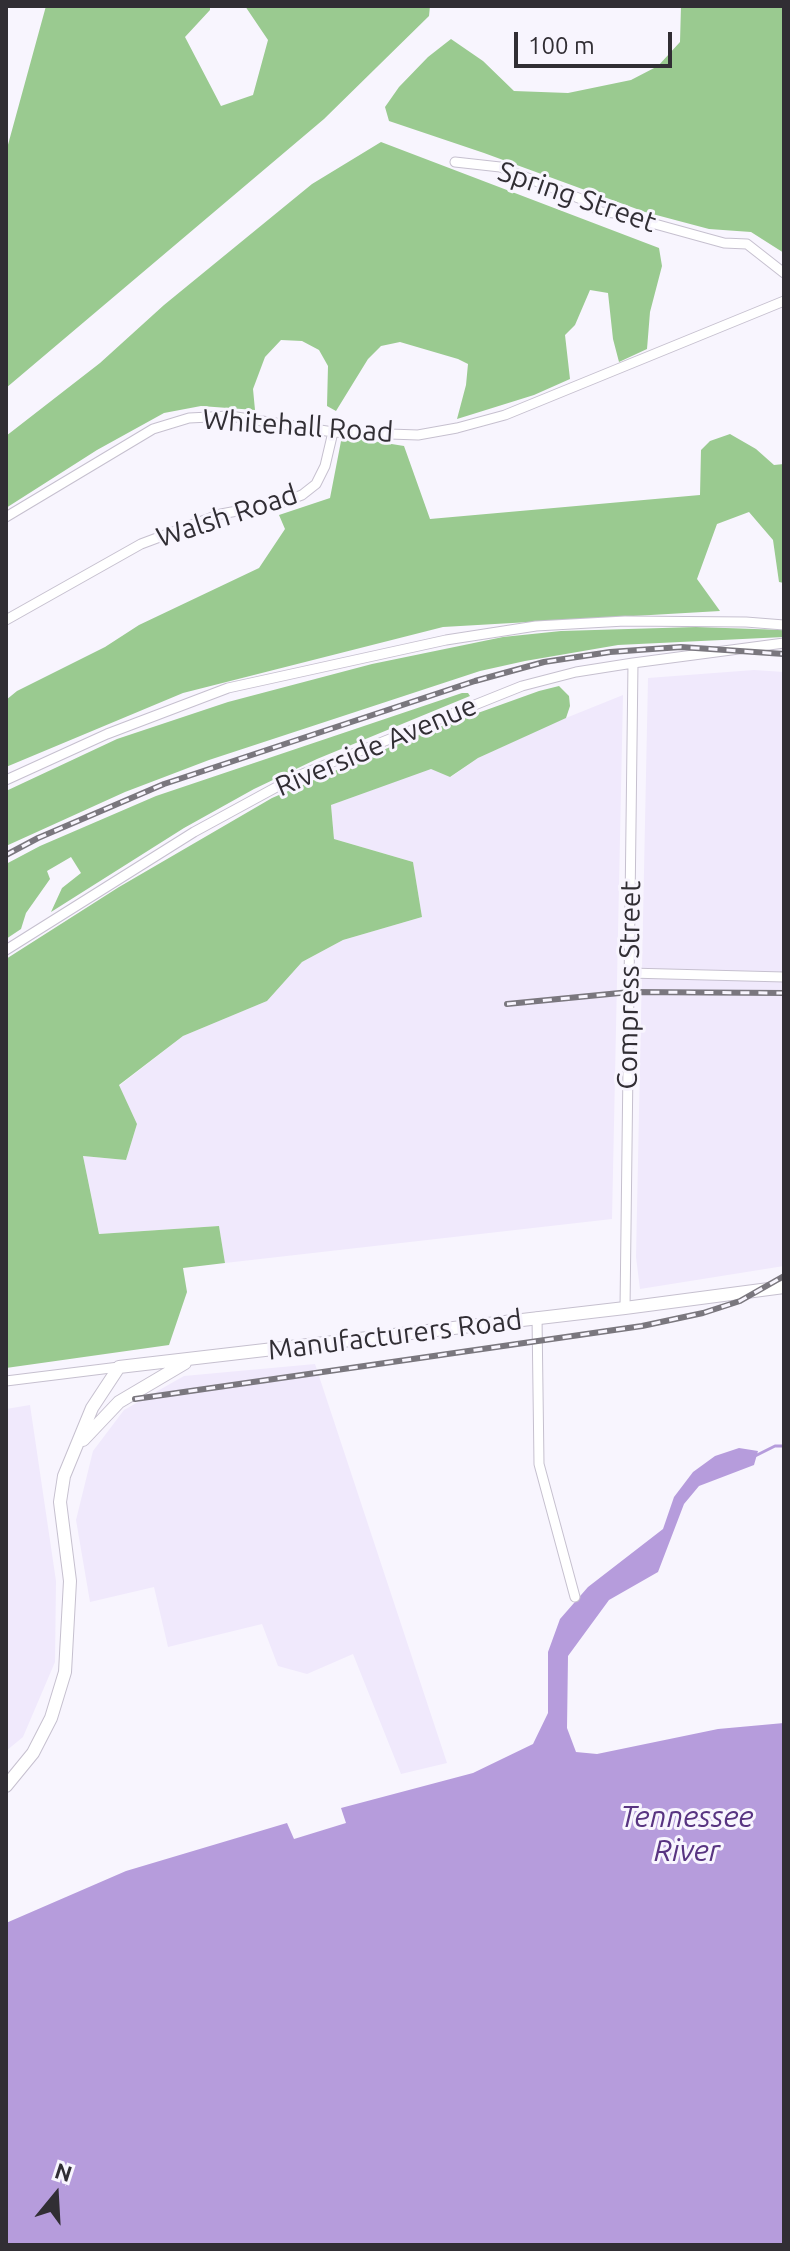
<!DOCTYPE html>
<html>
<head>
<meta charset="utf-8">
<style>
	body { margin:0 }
	#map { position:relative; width:790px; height:2251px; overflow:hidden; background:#f8f5fe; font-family:Ubuntu,sans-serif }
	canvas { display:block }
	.frame { position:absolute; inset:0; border:8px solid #312e34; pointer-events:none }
	.north { position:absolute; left:16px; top:2155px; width:80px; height:80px; -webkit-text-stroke:6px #f8f5fe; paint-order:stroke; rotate:18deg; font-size:22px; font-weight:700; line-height:32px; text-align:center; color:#312e34 }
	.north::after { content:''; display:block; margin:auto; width:28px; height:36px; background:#312e34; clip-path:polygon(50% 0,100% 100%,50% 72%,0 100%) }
	.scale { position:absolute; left:514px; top:32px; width:158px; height:36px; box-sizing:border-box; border:4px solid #312e34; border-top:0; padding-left:10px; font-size:24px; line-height:28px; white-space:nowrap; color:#312e34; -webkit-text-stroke:6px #f8f5fe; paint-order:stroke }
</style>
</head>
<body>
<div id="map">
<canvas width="790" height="2251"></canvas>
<div class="frame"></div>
<div class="north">N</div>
<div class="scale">100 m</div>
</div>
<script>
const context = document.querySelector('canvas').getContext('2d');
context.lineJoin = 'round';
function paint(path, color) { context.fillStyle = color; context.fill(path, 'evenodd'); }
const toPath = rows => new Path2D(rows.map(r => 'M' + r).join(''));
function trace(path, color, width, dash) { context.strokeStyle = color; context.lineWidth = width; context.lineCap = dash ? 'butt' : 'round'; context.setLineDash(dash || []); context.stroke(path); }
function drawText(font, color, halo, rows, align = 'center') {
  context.font = font + ' Ubuntu,sans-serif'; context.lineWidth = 6; context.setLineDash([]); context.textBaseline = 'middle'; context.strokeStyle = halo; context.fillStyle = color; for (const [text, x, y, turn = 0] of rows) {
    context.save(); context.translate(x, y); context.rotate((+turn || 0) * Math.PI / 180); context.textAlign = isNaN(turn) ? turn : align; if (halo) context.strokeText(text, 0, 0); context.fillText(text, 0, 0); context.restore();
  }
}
const built = toPath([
	[754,670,784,672,784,1266,640,1289,636,1257,648,678],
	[623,695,612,1219,225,1263,219,1226,99,1234,83,1156,126,1160,137,1124,119,1086,183,1036,267,1001,302,962,343,940,422,917,413,862,334,839,331,805,431,768,451,777,478,758,551,724],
	[315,1364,447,1763,401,1774,353,1654,307,1674,278,1666,262,1624,168,1647,154,1587,90,1602,76,1520,93,1451,124,1410,184,1376],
	[30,1405,56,1581,55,1662,23,1737,6,1751,6,1409]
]);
const forest = toPath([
	[46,6,210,6,210,10,185,37,221,106,253,95,268,40,245,6,430,6,429,16,324,119,6,388,6,152],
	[681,6,784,6,784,253,751,232,709,229,645,212,484,153,389,121,385,107,399,87,428,57,451,39,483,61,514,91,568,93,631,80,658,66,680,42],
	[381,142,659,248,662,266,650,312,647,349,619,362,613,339,608,293,590,290,575,325,565,335,570,379,534,395,457,419,466,385,468,364,458,359,400,342,381,346,368,359,336,411,327,406,328,366,319,350,302,341,281,340,265,357,253,389,255,410,201,406,164,413,97,450,6,508,6,436,100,363,164,305,312,184],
	[730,434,756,449,774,465,784,464,784,583,779,582,773,540,749,512,717,524,697,579,720,611,443,627,183,693,6,767,6,700,17,691,105,647,139,625,259,568,285,529,279,515,330,498,342,436,404,446,430,519,700,495,701,450,710,441],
	[696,627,784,630,784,637,618,645,525,661,480,671,209,760,125,792,6,846,6,791,117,739,228,702,372,664,503,637,561,631],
	[559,686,569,696,570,706,566,718,478,758,450,777,431,769,331,805,334,839,413,862,422,917,343,940,302,962,267,1001,183,1036,119,1085,137,1124,126,1160,83,1156,99,1234,219,1226,225,1263,183,1268,187,1292,169,1345,6,1368,6,959,119,887,272,798,425,732,539,691],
	[462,693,468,693,470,696,317,759,254,789,184,828,51,912,62,888,81,873,71,857,47,871,50,879,26,913,21,929,6,939,6,864,40,846,156,796]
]);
const water = toPath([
	[739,1448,758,1451,754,1465,699,1486,684,1504,658,1572,609,1600,568,1656,567,1728,576,1752,597,1754,718,1729,784,1723,784,2245,6,2245,6,1923,126,1871,287,1823,294,1839,346,1823,341,1808,473,1773,533,1744,548,1713,548,1652,560,1619,588,1587,663,1529,674,1497,693,1472,715,1456]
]);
const stream = toPath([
	[755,1456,775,1446,784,1446]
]);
const street = toPath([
	[455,162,500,167,581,199,601,212,615,213,724,243,747,244,784,273],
	[6,517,153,429,189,418,230,416,333,432,418,435,457,428,505,415,784,301],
	[6,620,141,544,221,514,280,503,302,495,316,484,325,466,333,432],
	[6,780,107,734,228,688,446,640,536,626,625,621,746,622,784,625],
	[6,950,194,832,295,777,522,686,576,672,633,663,784,643],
	[629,973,784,977],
	[625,1308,633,663],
	[537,1317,539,1464,575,1597],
	[6,1381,119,1367]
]);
const secondary = toPath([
	[83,1440,119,1402,185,1363],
	[6,1786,33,1753,51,1718,65,1672,70,1581,60,1502,64,1476,92,1408,119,1367,625,1308,784,1287]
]);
const rail = toPath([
	[6,855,38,838,164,784,475,681,544,662,610,652,681,647,784,654],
	[507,1004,630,992,784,993],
	[135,1399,642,1326,703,1313,740,1301,784,1276]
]);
const streetNames = [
	["Spring Street",577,197,19],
	["Whitehall Road",298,426,4],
	["Walsh Road",227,516,-18],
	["Riverside Avenue",376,746,-23],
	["Compress Street",629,985,-89],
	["Manufacturers Road",395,1335,-7]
];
const waterNames = [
	["Tennessee",687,1817],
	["River",687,1851]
];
paint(built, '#f0e9fc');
paint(forest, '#9aca90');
paint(water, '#b69cdc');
trace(stream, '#b69cdc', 3);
trace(street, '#c6c0cf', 11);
trace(secondary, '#c6c0cf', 14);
trace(street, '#fff', 9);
trace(secondary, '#fff', 12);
trace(rail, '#7a777e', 6);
trace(rail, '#f8f5fe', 3, [9]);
drawText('28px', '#312e34', '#f8f5fe', streetNames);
drawText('italic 30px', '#583481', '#f8f5fe', waterNames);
</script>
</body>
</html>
